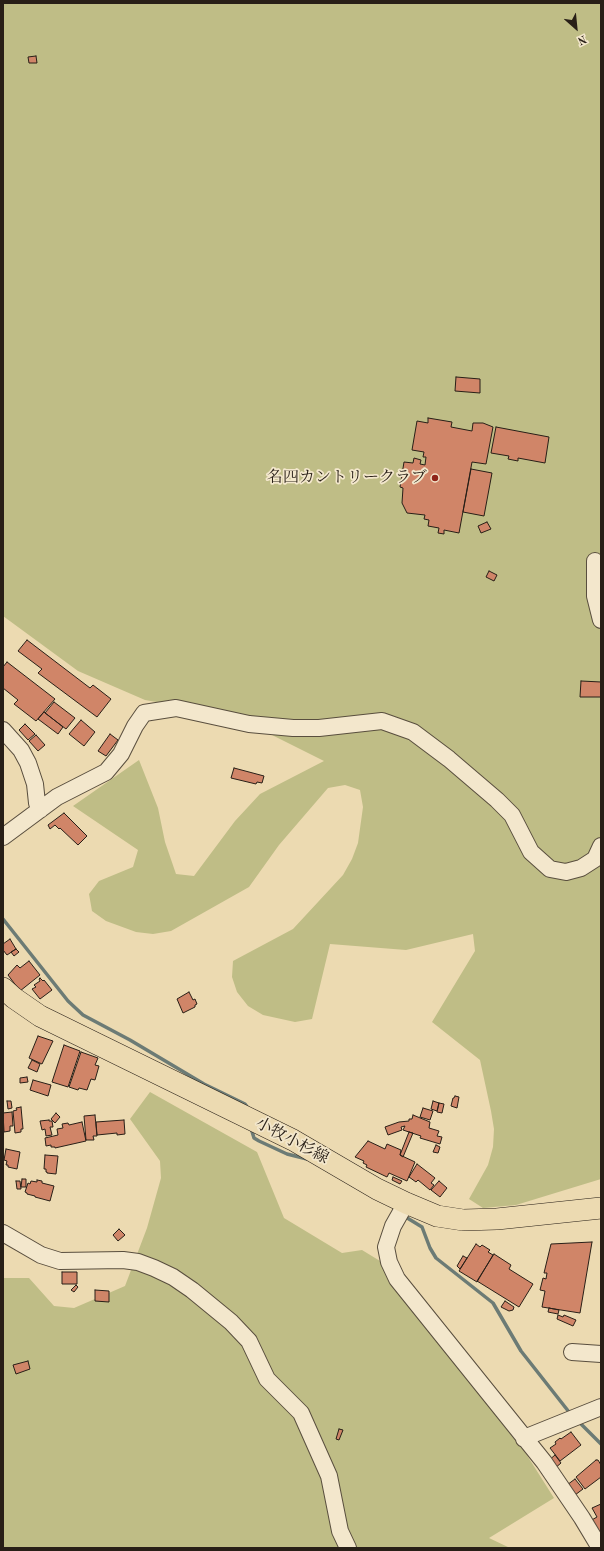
<!DOCTYPE html>
<html>
<head>
<meta charset="utf-8">
<style>
	body { margin:0 }
	#map { position:relative; width:604px; height:1551px; overflow:hidden; background:#ecdab1; font-family:"Old Standard TT",serif }
	canvas { display:block }
	.frame { position:absolute; inset:0; border:4px solid #281f17; pointer-events:none }
	.north { position:absolute; left:556px; top:8px; width:40px; height:40px; -webkit-text-stroke:3px #f3e7cc; paint-order:stroke; rotate:153deg; font-size:11px; font-weight:700; line-height:16px; text-align:center; color:#281f17 }
	.north::after { content:''; display:block; margin:auto; width:14px; height:18px; background:#281f17; clip-path:polygon(50% 0,100% 100%,50% 72%,0 100%) }
</style>
</head>
<body>
<div id="map">
<canvas width="604" height="1551"></canvas>
<div class="frame"></div>
<div class="north">N</div>
</div>
<script>
const context = document.querySelector('canvas').getContext('2d');
context.lineJoin = 'round';
function paint(path, color) { context.fillStyle = color; context.fill(path, 'evenodd'); }
const toPath = rows => new Path2D(rows.map(r => 'M' + r).join(''));
function trace(path, color, width, dash) { context.strokeStyle = color; context.lineWidth = width; context.lineCap = dash ? 'butt' : 'round'; context.setLineDash(dash || []); context.stroke(path); }
function drawText(font, color, halo, rows, align = 'center') {
  context.font = font + ' "Old Standard TT","Noto Serif JP",serif'; context.lineWidth = 3.5; context.setLineDash([]); context.textBaseline = 'middle'; context.strokeStyle = halo; context.fillStyle = color; for (const [text, x, y, turn = 0] of rows) {
    context.save(); context.translate(x, y); context.rotate((+turn || 0) * Math.PI / 180); context.textAlign = isNaN(turn) ? turn : align; if (halo) context.strokeText(text, 0, 0); context.fillText(text, 0, 0); context.restore();
  }
}
const green = toPath([
	[3,3,601,3,601,1179,516,1205,483,1208,469,1199,488,1165,493,1147,494,1129,491,1111,480,1060,432,1022,475,951,473,934,406,950,330,944,312,1019,295,1022,263,1015,248,1006,237,992,232,977,233,961,293,929,343,875,352,859,358,843,363,807,360,790,345,785,328,788,279,845,249,887,171,931,153,934,136,932,106,921,92,911,89,894,99,881,133,867,138,850,73,806,139,760,158,808,165,842,176,874,194,876,235,821,260,794,324,761,232,715,145,700,78,671,3,616],
	[150,1092,257,1152,284,1218,342,1253,362,1250,380,1261,406,1301,499,1411,554,1498,489,1538,510,1548,3,1548,3,1278,29,1278,54,1306,74,1308,125,1286,147,1228,161,1178,160,1161,130,1119]
]);
const stream = toPath([
	[3,919,68,1001,83,1015,130,1040,204,1084,245,1104,248,1108],
	[251,1128,254,1138,259,1141,287,1154,307,1159],
	[404,1216,422,1227,430,1248,436,1258,493,1303,521,1351,569,1412],
	[580,1423,601,1444]
]);
const building = toPath([
	[36,56,37,63,29,63,28,57,36,56],
	[456,377,480,379,480,393,455,391,456,377],
	[428,418,452,422,451,427,472,431,473,423,483,423,493,427,486,464,472,462,459,533,444,530,444,534,438,533,439,528,428,526,429,520,424,519,425,515,407,513,402,503,403,488,400,487,404,462,413,463,414,458,421,460,420,464,425,465,426,457,423,457,424,452,412,450,417,421,428,423,428,418],
	[496,427,549,437,545,463,518,458,518,461,508,459,509,456,491,453,496,427],
	[471,469,492,473,484,516,463,512,471,469],
	[487,522,491,529,481,533,478,526,487,522],
	[489,571,497,575,494,581,486,577,489,571],
	[27,640,90,688,93,685,111,699,97,717,38,673,42,669,18,651,27,640],
	[7,662,55,699,36,721,14,704,18,700,3,688,3,667,7,662],
	[581,681,601,682,601,697,580,697,581,681],
	[54,702,75,718,66,729,45,713,54,702],
	[44,712,63,727,58,734,38,719,44,712],
	[81,720,95,732,84,746,69,734,81,720],
	[25,724,35,734,28,740,19,730,25,724],
	[110,734,118,740,106,756,98,751,110,734],
	[36,735,45,745,38,751,29,741,36,735],
	[234,768,264,776,262,783,257,782,256,784,231,778,234,768],
	[64,813,87,836,78,845,60,828,59,829,55,825,50,829,48,825,64,813],
	[10,939,16,949,7,955,3,950,3,944,10,939],
	[16,949,19,952,14,956,11,952,16,949],
	[29,961,40,975,20,991,8,975,17,965,20,968,29,961],
	[40,978,43,981,44,980,52,990,40,999,32,989,36,987,34,985,40,981,39,979,40,978],
	[189,992,193,1000,195,999,197,1004,195,1005,195,1007,183,1013,177,999,189,992],
	[38,1036,53,1041,42,1064,29,1058,38,1036],
	[64,1045,80,1051,68,1087,52,1082,64,1045],
	[81,1052,98,1058,95,1065,99,1066,95,1080,91,1079,87,1090,79,1088,78,1090,69,1087,81,1052],
	[32,1060,40,1064,37,1072,28,1068,32,1060],
	[27,1077,28,1082,20,1083,20,1078,27,1077],
	[33,1080,51,1085,48,1096,30,1090,33,1080],
	[455,1096,459,1097,457,1108,451,1106,453,1098,454,1098,455,1096],
	[7,1101,11,1101,12,1108,8,1109,7,1101],
	[433,1101,439,1103,437,1111,431,1109,433,1101],
	[439,1103,444,1104,442,1113,437,1112,439,1103],
	[21,1107,23,1129,21,1129,21,1132,15,1133,13,1111,17,1110,16,1108,21,1107],
	[423,1108,433,1111,430,1120,420,1117,423,1108],
	[12,1112,13,1126,10,1126,10,1131,4,1132,3,1113,12,1112],
	[56,1113,60,1117,55,1123,51,1119,56,1113],
	[95,1115,97,1136,93,1136,94,1140,86,1140,84,1116,95,1115],
	[413,1115,430,1122,429,1128,439,1131,437,1136,442,1137,440,1144,420,1138,421,1136,403,1130,405,1126,401,1127,402,1130,388,1135,385,1127,399,1122,409,1121,409,1119,412,1119,413,1115],
	[49,1120,49,1121,52,1121,53,1127,50,1127,52,1135,46,1136,45,1129,42,1130,40,1121,49,1120],
	[124,1120,125,1134,117,1135,117,1133,97,1135,96,1122,124,1120],
	[82,1122,86,1141,55,1148,55,1147,51,1147,51,1145,46,1146,45,1138,58,1135,57,1129,63,1128,62,1124,68,1123,69,1125,82,1122],
	[409,1132,413,1133,403,1157,400,1155,409,1132],
	[368,1141,385,1149,387,1144,401,1150,400,1155,415,1162,407,1181,389,1173,387,1177,366,1167,367,1165,363,1163,364,1161,355,1157,368,1141],
	[436,1145,440,1147,438,1153,433,1152,436,1145],
	[6,1149,20,1152,17,1169,8,1167,8,1165,6,1165,7,1161,4,1160,6,1149],
	[45,1155,58,1156,56,1174,47,1173,47,1172,46,1172,46,1169,44,1169,45,1155],
	[417,1164,435,1178,431,1183,434,1185,430,1190,418,1180,416,1182,409,1177,417,1164],
	[393,1177,402,1181,400,1184,392,1180,393,1177],
	[22,1179,26,1179,26,1187,21,1187,22,1179],
	[37,1180,42,1181,42,1183,54,1186,50,1201,35,1197,35,1196,27,1194,27,1193,25,1192,28,1183,30,1184,31,1181,37,1182,37,1180],
	[16,1181,20,1181,21,1189,17,1189,16,1181],
	[439,1181,447,1188,440,1197,431,1190,439,1181],
	[119,1229,125,1235,118,1241,113,1235,119,1229],
	[592,1242,580,1313,542,1307,545,1291,540,1290,543,1278,546,1279,547,1273,544,1273,551,1244,592,1242],
	[476,1244,480,1247,482,1245,490,1250,488,1252,493,1255,477,1282,459,1271,476,1244],
	[494,1254,511,1265,509,1269,533,1284,519,1307,477,1281,494,1254],
	[463,1256,467,1258,460,1269,457,1266,463,1256],
	[62,1272,77,1272,77,1284,62,1284,62,1272],
	[76,1285,78,1287,74,1292,71,1290,76,1285],
	[95,1290,109,1291,109,1302,95,1301,95,1290],
	[505,1301,514,1307,513,1310,509,1311,501,1307,505,1301],
	[549,1308,559,1310,558,1314,548,1312,549,1308],
	[558,1315,563,1317,564,1315,576,1320,573,1326,557,1319,558,1315],
	[28,1361,30,1369,16,1374,13,1365,28,1361],
	[339,1429,343,1430,339,1440,336,1439,339,1429],
	[571,1432,581,1445,560,1461,550,1448,556,1444,555,1442,560,1438,561,1439,571,1432],
	[555,1455,561,1463,554,1469,548,1461,555,1455],
	[596,1460,598,1460,601,1465,601,1477,585,1489,576,1477,596,1460],
	[575,1479,583,1489,575,1495,567,1485,575,1479],
	[601,1504,601,1531,597,1534,590,1521,597,1517,592,1508,601,1504]
]);
const minor = toPath([
	[595,561,595,596,601,620],
	[3,730,21,750,28,763,35,784,37,803,40,810],
	[3,837,57,797,106,772,121,754,135,726,144,713,176,708,249,724,293,728,319,728,382,721,413,732,449,759,497,800,512,815,531,852,550,869,566,872,581,868,595,859,601,846],
	[406,1203,393,1226,386,1247,389,1262,397,1279,544,1462,582,1518,600,1548],
	[3,1233,41,1255,60,1261,123,1260,138,1262,154,1268,173,1277,192,1290,231,1322,249,1341,267,1379,301,1413,329,1476,340,1531,348,1548],
	[572,1352,601,1354],
	[524,1439,529,1436,601,1407]
]);
const major = toPath([
	[3,988,14,998,40,1016,293,1140,377,1189,406,1203,437,1216,463,1220,497,1219,601,1208]
]);
const markers = [
	[435,478,4,"#8f2418"]
];
const poiNames = [
	["名四カントリークラブ",427,478]
];
const streetNames = [
	["小牧小杉線",292,1141,28]
];
paint(green, '#bfbd86');
trace(stream, '#6c7b75', 3.5);
paint(building, '#d08568');
trace(building, '#281f17', 1);
trace(minor, '#594e3e', 18);
trace(major, '#281f17', 22);
trace(minor, '#f3e7cc', 16);
trace(major, '#ecdab1', 21);
for (const [x, y, r, color] of markers) { const dot = new Path2D(); dot.arc(x, y, r, 0, 2 * Math.PI); context.fillStyle = color; context.fill(dot); trace(dot, '#f3e7cc', 1.5); }
drawText('16px', '#281f17', '#f3e7cc', poiNames, 'right');
drawText('16px', '#281f17', '#f3e7cc', streetNames);
</script>
</body>
</html>
